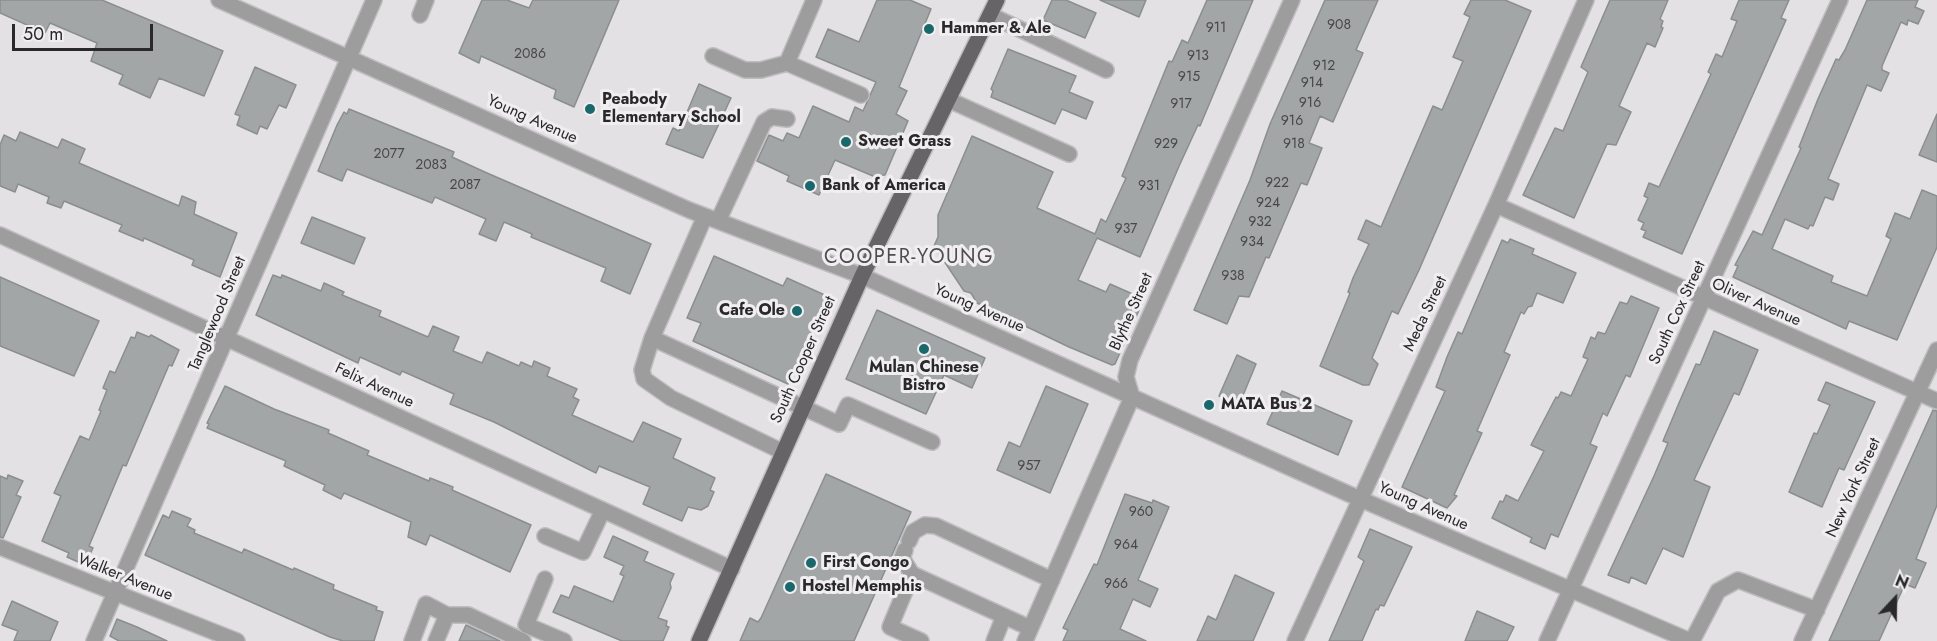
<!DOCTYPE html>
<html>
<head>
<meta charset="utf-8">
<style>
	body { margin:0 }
	#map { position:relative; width:1937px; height:641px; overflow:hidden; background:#e4e1e4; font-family:Jost,sans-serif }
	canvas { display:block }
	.north { position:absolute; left:1865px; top:569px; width:60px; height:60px; -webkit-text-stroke:4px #f1eef1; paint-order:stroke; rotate:22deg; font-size:16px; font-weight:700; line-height:24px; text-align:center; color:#2a292a }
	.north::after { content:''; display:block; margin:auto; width:21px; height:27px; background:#2a292a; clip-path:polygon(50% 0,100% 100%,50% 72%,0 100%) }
	.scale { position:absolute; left:12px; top:24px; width:141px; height:27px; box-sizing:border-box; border:3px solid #2a292a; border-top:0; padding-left:8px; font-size:18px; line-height:21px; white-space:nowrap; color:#2a292a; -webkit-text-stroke:4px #f1eef1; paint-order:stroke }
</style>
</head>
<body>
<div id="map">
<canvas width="1937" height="641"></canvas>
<div class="north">N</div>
<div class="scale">50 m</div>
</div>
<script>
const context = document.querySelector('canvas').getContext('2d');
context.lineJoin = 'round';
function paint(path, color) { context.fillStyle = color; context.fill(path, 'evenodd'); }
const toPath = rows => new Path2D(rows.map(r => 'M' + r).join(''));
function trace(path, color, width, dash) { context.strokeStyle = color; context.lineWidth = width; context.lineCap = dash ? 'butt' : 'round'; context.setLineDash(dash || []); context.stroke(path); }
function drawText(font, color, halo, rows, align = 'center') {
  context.font = font + ' Jost,sans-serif'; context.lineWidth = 6; context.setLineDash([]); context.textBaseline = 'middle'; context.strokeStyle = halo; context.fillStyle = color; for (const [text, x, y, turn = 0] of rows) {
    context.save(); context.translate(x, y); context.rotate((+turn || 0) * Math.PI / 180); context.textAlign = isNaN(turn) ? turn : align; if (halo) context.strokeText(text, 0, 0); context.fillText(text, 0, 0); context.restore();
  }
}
const building = toPath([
	[0,0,102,0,223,51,204,96,159,78,150,98,119,84,123,75,91,61,97,43,50,23,45,33,0,13,0,0],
	[482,0,507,0,529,8,533,0,619,0,574,107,554,98,556,90,481,56,479,63,459,53,482,0],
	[877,0,910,0,931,9,899,87,907,91,896,114,908,121,885,175,873,176,835,160,819,195,787,181,789,176,757,161,769,135,783,141,787,133,799,138,813,106,849,122,855,107,863,111,876,82,816,57,828,29,859,42,877,0],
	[1052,0,1066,0,1096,13,1085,38,1043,20,1052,0],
	[1100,0,1146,0,1139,17,1100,0],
	[1207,0,1253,0,1200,126,1198,125,1180,164,1140,257,1097,238,1078,280,1106,292,1110,284,1144,299,1115,364,1112,365,1069,347,977,303,971,293,964,291,934,246,938,237,938,215,972,136,1053,172,1037,208,1095,234,1101,219,1106,222,1126,178,1122,176,1169,61,1172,62,1182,40,1188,43,1207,0],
	[1325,0,1378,0,1356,50,1363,53,1333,122,1320,116,1309,143,1322,148,1307,185,1301,183,1269,258,1266,257,1249,297,1239,296,1227,324,1194,310,1250,180,1270,124,1325,0],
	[1471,0,1505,0,1531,11,1419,270,1398,314,1392,311,1372,358,1378,364,1369,385,1363,385,1320,366,1350,293,1348,292,1353,278,1369,244,1358,239,1366,220,1381,227,1433,106,1442,110,1463,61,1453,57,1470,17,1464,14,1471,0],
	[1610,0,1668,0,1660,19,1663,21,1661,27,1663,28,1655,47,1647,43,1619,106,1631,112,1616,145,1607,144,1574,218,1523,195,1555,128,1563,131,1588,72,1581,67,1610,0],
	[1739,0,1789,0,1781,18,1786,20,1682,254,1643,237,1646,231,1641,229,1644,223,1638,220,1648,198,1644,196,1649,183,1659,187,1711,74,1708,72,1716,54,1722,57,1737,21,1731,19,1739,0],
	[1867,0,1918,0,1915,7,1924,11,1918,24,1908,20,1907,25,1901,22,1882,66,1882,70,1889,73,1881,91,1867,85,1828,179,1839,184,1833,200,1825,197,1813,226,1810,225,1808,229,1785,219,1772,249,1833,276,1831,282,1867,296,1891,239,1886,236,1895,213,1910,219,1922,190,1937,196,1937,247,1897,340,1849,321,1846,329,1733,277,1738,266,1735,265,1753,231,1762,235,1801,148,1799,147,1818,99,1836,59,1839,60,1845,50,1867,0],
	[1008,49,1076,76,1069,92,1093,102,1086,119,1062,109,1055,124,991,97,993,91,991,89,1008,49],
	[255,67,296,85,286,108,279,105,267,129,260,126,257,134,237,125,240,116,235,114,255,67],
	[699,84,731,98,703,158,666,144,673,128,679,131,699,84],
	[349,109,454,152,452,157,487,173,651,244,630,294,601,281,606,268,531,237,532,234,504,222,496,241,479,234,486,219,435,197,432,203,347,169,342,181,318,171,337,125,344,112,347,114,349,109],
	[1937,114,1937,162,1919,155,1937,114],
	[20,132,58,148,62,139,85,149,79,163,179,206,182,196,196,202,194,214,237,233,220,277,192,265,194,260,144,238,143,241,119,231,122,225,64,201,61,208,47,203,49,197,18,184,15,192,0,186,0,145,4,135,16,141,20,132],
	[312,217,365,238,354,264,301,243,312,217],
	[1510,239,1534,249,1532,254,1576,273,1563,303,1537,293,1532,306,1528,307,1524,314,1521,312,1504,352,1510,355,1477,431,1482,433,1454,495,1457,496,1447,508,1402,487,1445,391,1436,387,1447,357,1458,332,1462,334,1502,240,1508,243,1510,239],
	[714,256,783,286,787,278,827,296,788,384,693,341,701,323,687,318,714,256],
	[273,275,281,278,282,275,321,291,324,283,344,292,342,295,381,311,379,316,428,337,433,326,459,337,453,351,482,363,487,352,519,366,521,362,532,367,534,361,550,368,547,376,577,389,573,397,579,400,572,415,633,442,643,422,681,439,673,458,715,478,710,490,714,492,708,506,701,510,688,507,682,521,643,504,650,487,599,466,596,473,494,422,450,404,454,394,402,371,400,375,360,357,358,363,256,315,273,275],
	[0,277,99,321,74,376,0,346,0,277],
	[1631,296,1659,308,1630,377,1626,375,1607,416,1603,413,1590,444,1597,447,1558,537,1551,534,1545,549,1530,542,1532,538,1492,518,1500,501,1503,502,1506,495,1518,501,1544,451,1531,445,1556,397,1558,398,1561,392,1571,396,1588,359,1583,357,1591,337,1595,339,1598,332,1605,334,1620,302,1627,304,1631,296],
	[877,310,985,358,972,388,944,375,926,414,846,379,877,310],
	[1714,331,1758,350,1739,395,1734,393,1694,480,1710,487,1683,557,1663,548,1646,584,1631,577,1629,583,1608,575,1654,476,1668,443,1663,441,1679,403,1696,364,1700,365,1714,331],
	[137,332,149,337,151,335,179,350,172,366,169,365,126,466,123,465,89,546,93,548,85,565,67,557,69,553,42,541,61,496,54,493,80,436,89,440,101,411,99,410,107,390,103,388,110,371,115,373,131,337,135,338,137,332],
	[1237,355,1256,364,1239,405,1219,396,1237,355],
	[1826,382,1875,402,1844,470,1839,468,1822,507,1789,492,1814,433,1817,434,1830,405,1818,400,1826,382],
	[225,386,274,409,329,430,328,433,369,451,367,455,429,481,430,478,453,487,452,490,531,525,510,572,430,535,426,545,408,537,411,522,344,493,341,499,323,490,325,485,284,466,286,461,207,428,209,424,207,423,225,386],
	[1046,386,1088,404,1050,493,997,470,1009,442,1020,447,1046,386],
	[1282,391,1352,421,1338,455,1267,424,1282,391],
	[1933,410,1937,411,1937,505,1916,559,1926,563,1915,588,1905,584,1879,641,1829,641,1933,410],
	[826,474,911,512,854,641,740,641,750,618,758,622,761,618,826,474],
	[8,475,23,481,16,495,21,497,3,538,0,537,0,476,7,479,8,475],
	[1125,494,1152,503,1153,500,1169,507,1138,580,1158,589,1150,607,1133,599,1120,629,1146,641,1063,641,1068,630,1063,628,1094,564,1097,565,1125,494],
	[172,511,191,519,187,526,195,530,194,533,242,553,244,549,293,570,294,568,334,585,333,589,377,607,376,610,383,612,374,641,343,641,330,637,145,555,163,515,169,518,172,511],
	[1370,529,1412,547,1384,606,1380,605,1378,610,1376,609,1362,641,1329,641,1364,561,1358,557,1370,529],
	[613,536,648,552,644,561,674,574,670,583,671,588,658,618,667,621,666,626,669,627,663,641,622,641,553,612,561,595,569,598,574,586,613,602,624,576,620,574,624,566,604,557,613,536],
	[1235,575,1274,593,1253,641,1197,641,1208,616,1216,620,1235,575],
	[12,601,58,622,50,641,14,641,18,631,2,625,12,601],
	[1477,611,1514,627,1507,641,1465,641,1477,611],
	[117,619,137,627,167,641,119,641,110,636,117,619],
	[466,625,500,641,459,641,466,625]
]);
const minor = toPath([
	[219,0,689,210,862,276,1360,499,1690,641],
	[814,0,787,63,861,95],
	[420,15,426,0],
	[990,15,1106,70],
	[713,56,745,70,761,70,787,63],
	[949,100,1069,154],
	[1496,205,1937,401],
	[705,216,652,338,642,370,644,379,671,398,783,452],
	[718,221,764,122,772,117,787,119],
	[0,235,732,569],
	[652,338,839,424,848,405,932,442],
	[545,536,583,552,603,510],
	[909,541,913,532,925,525,936,526,1052,580],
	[0,547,237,641],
	[905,550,902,558,912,574],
	[545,579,526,625,564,641],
	[447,615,468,615,523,641],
	[94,641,374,0],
	[412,641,426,604,447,615,436,641],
	[921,641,890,627,912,574,1030,628],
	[994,641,1004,616],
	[1025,641,1132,397,1126,377,1130,360,1292,0],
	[1295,641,1496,205,1586,0],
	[1547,641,1840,0],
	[1692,641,1718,591,1738,580,1817,610],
	[1802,641,1937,350]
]);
const major = toPath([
	[699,641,862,276,997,0]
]);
const markers = [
	[929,29,6,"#1b686c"],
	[590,109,6,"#1b686c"],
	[846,142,6,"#1b686c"],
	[810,186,6,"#1b686c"],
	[797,311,6,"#1b686c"],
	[924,349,6,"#1b686c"],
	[1209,405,6,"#1b686c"],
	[811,563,6,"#1b686c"],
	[790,587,6,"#1b686c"]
];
const numberNames = [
	["908",1339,26],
	["911",1216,29],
	["2086",530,55],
	["913",1198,57],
	["912",1324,67],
	["915",1189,78],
	["914",1312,84],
	["916",1310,104],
	["917",1181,105],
	["916",1292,122],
	["929",1166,145],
	["918",1294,145],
	["2077",389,155],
	["2083",431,166],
	["922",1277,184],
	["2087",465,186],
	["931",1149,187],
	["924",1268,204],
	["932",1260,223],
	["937",1126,230],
	["934",1252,243],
	["938",1233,277],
	["957",1029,467],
	["960",1141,513],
	["964",1126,546],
	["966",1116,585]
];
const poiNames = [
	["Hammer & Ale",941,29],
	["Peabody",602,100],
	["Elementary School",602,118],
	["Sweet Grass",858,142],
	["Bank of America",822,186],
	["Cafe Ole",785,311,"right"],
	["Mulan Chinese",924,368,"center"],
	["Bistro",924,386,"center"],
	["MATA Bus 2",1221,405],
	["First Congo",823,563],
	["Hostel Memphis",802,587]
];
const streetNames = [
	["Young Avenue",532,120,24],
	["Oliver Avenue",1756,303,24],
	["Young Avenue",979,309,24],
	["Blythe Street",1132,312,-66],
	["South Cox Street",1678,313,-65],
	["Tanglewood Street",218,314,-67],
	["Meda Street",1426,314,-65],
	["South Cooper Street",804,360,-66],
	["Felix Avenue",374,386,25],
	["New York Street",1854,488,-65],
	["Young Avenue",1423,507,24],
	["Walker Avenue",125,578,22]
];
const quarterNames = [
	["COOPER-YOUNG",909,258]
];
paint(building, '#a2a6a6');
trace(building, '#8a8e8e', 1.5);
trace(minor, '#bfbcbf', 18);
trace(major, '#bfbcbf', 18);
trace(minor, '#9e9d9e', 15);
trace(major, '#666466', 15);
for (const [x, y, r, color] of markers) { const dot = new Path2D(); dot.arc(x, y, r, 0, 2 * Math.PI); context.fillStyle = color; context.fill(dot); trace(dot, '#f1eef1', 2); }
drawText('14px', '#484849', null, numberNames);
drawText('bold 16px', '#2a292a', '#f1eef1', poiNames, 'left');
drawText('16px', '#2a292a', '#f1eef1', streetNames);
context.letterSpacing = '1.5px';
drawText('20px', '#4f4d4f', '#f1eef1', quarterNames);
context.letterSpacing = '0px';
</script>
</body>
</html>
